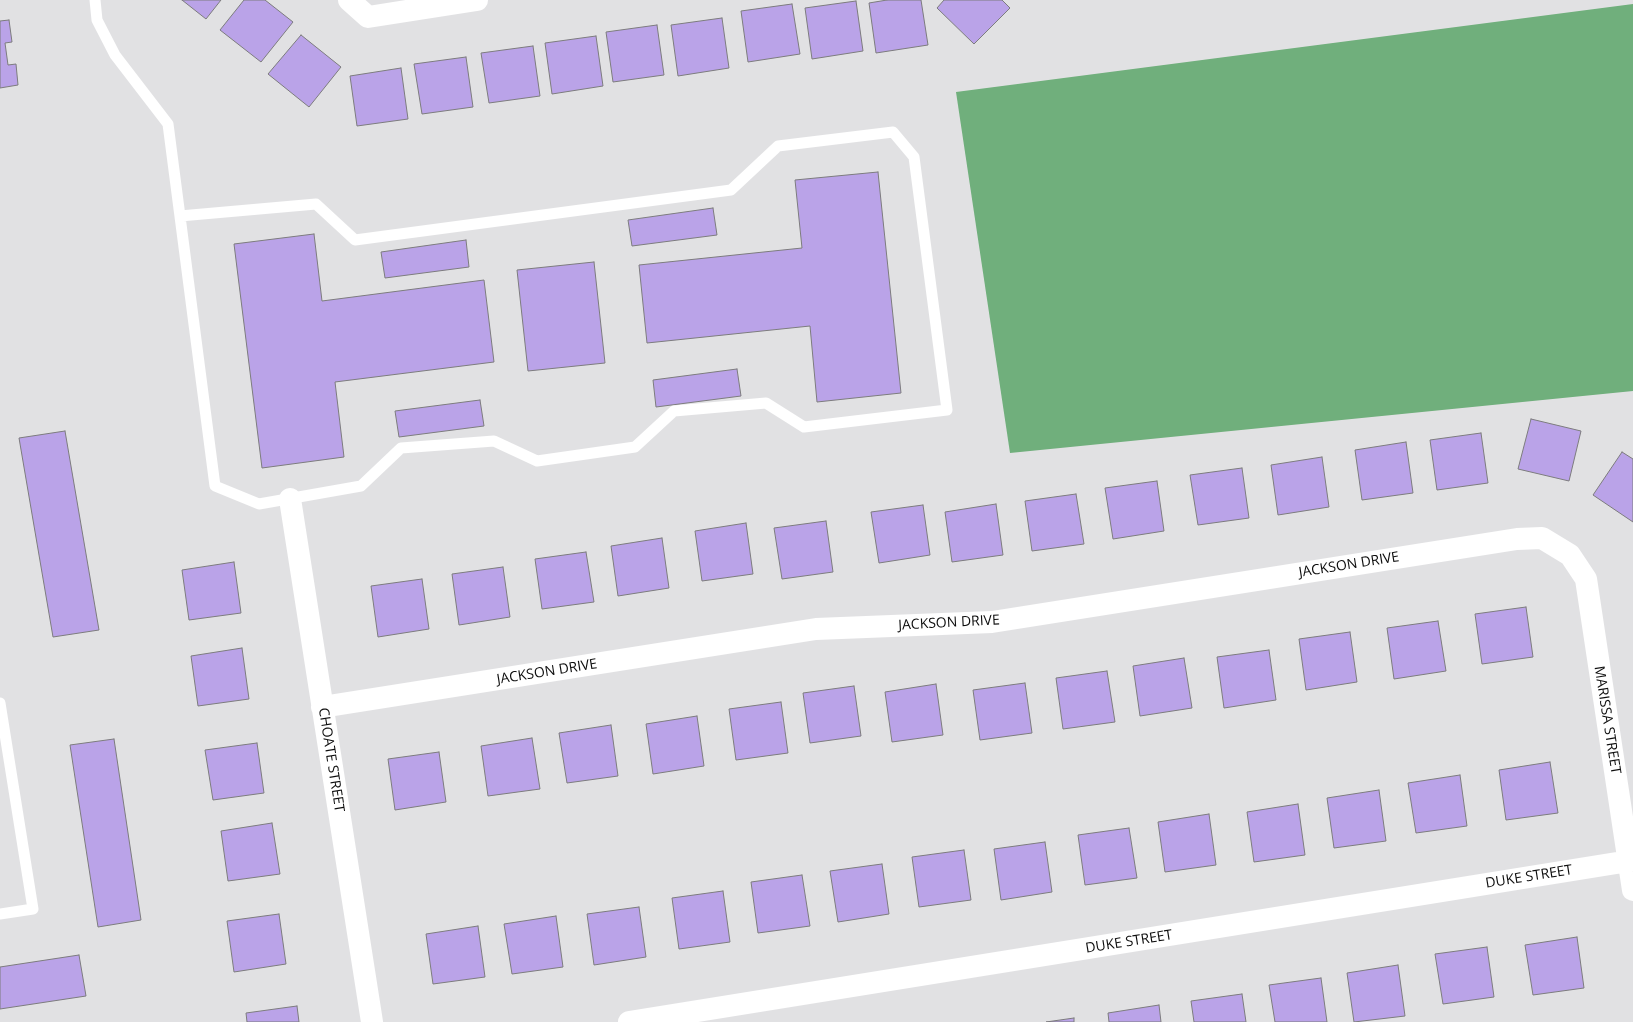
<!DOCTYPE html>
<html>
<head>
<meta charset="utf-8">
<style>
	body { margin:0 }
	canvas { display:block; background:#e1e1e3 }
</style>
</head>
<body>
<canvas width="1633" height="1022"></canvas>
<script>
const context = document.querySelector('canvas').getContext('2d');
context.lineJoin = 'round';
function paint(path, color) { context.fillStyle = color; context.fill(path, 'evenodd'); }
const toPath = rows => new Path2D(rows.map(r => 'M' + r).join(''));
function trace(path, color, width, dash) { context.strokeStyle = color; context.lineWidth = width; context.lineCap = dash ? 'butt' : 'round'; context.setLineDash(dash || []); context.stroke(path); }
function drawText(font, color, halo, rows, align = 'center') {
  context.font = font + ' "Open Sans",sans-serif'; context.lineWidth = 4; context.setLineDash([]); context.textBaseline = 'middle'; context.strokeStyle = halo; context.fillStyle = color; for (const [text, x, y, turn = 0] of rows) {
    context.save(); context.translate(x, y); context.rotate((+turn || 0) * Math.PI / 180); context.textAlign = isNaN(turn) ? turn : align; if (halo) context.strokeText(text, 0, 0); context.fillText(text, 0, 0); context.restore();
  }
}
const forest = toPath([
	[1633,4,1633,391,1010,453,956,92]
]);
const building = toPath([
	[182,0,221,0,206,19,182,0],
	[244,0,265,0,293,22,261,62,220,30,244,0],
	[887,0,921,0,928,45,876,53,869,3,887,0],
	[944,0,1002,0,1010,8,974,44,937,8,944,0],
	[856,1,863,51,812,59,805,8,856,1],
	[792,4,800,54,748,62,741,11,792,4],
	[722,18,729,68,678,76,671,25,722,18],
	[9,20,12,42,5,43,8,65,16,64,18,85,0,88,0,21,9,20],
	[657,25,664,75,613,82,606,32,657,25],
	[301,35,341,67,309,107,268,74,301,35],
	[596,36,603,86,552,94,545,43,596,36],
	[533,46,540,96,489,103,481,53,533,46],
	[466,57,473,107,422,114,414,64,466,57],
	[401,68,408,119,357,126,350,76,401,68],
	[878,172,901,393,817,402,810,326,647,343,639,265,802,248,795,180,878,172],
	[713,208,717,235,632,246,628,220,713,208],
	[314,234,322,301,484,280,494,362,335,382,344,457,262,468,234,244,314,234],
	[466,240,469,267,385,278,381,252,466,240],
	[594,262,605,363,528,371,517,270,594,262],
	[737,369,741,396,656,407,653,380,737,369],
	[480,400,484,426,399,437,395,411,480,400],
	[1531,419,1581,431,1569,481,1518,469,1531,419],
	[65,431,99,630,53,637,19,438,65,431],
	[1481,433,1488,483,1437,490,1430,440,1481,433],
	[1406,442,1413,493,1362,500,1355,450,1406,442],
	[1622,452,1633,459,1633,522,1593,495,1622,452],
	[1322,457,1329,507,1278,515,1271,465,1322,457],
	[1242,468,1249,518,1198,525,1190,475,1242,468],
	[1157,481,1164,531,1113,539,1105,488,1157,481],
	[1076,494,1084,544,1032,551,1025,501,1076,494],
	[996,504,1003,555,952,562,945,512,996,504],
	[923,505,930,555,879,563,871,512,923,505],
	[826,521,833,572,782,579,774,528,826,521],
	[746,523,753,574,702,581,695,531,746,523],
	[662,538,669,588,618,596,611,546,662,538],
	[586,552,594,602,542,609,535,559,586,552],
	[234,562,241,613,189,620,182,570,234,562],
	[503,567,510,617,459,625,452,574,503,567],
	[422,579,429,629,378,637,371,586,422,579],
	[1526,607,1533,657,1482,664,1475,614,1526,607],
	[1438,621,1446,671,1394,679,1387,628,1438,621],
	[1350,632,1357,682,1306,690,1299,639,1350,632],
	[242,648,249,699,198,706,191,656,242,648],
	[1269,650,1276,700,1224,708,1217,657,1269,650],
	[1184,658,1192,708,1140,716,1133,666,1184,658],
	[1107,671,1115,722,1063,729,1056,678,1107,671],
	[1025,683,1032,733,980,740,973,690,1025,683],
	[936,684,943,735,892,742,885,692,936,684],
	[854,686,861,736,810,743,803,693,854,686],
	[781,702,788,753,736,760,729,709,781,702],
	[697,716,704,766,653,774,646,724,697,716],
	[611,725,618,776,567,783,559,733,611,725],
	[532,738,540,789,488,796,481,746,532,738],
	[114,739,141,920,98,927,70,745,114,739],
	[257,743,264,793,213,800,205,750,257,743],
	[439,752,446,802,395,810,388,759,439,752],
	[1550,762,1558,813,1506,820,1499,770,1550,762],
	[1460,775,1467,826,1416,833,1408,783,1460,775],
	[1379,790,1386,841,1334,848,1327,798,1379,790],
	[1298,804,1305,855,1254,862,1247,812,1298,804],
	[1209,814,1216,865,1165,872,1158,822,1209,814],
	[272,823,280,874,228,881,221,831,272,823],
	[1129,828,1137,878,1085,885,1078,835,1129,828],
	[1045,842,1052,892,1001,900,994,849,1045,842],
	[964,850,971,900,919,907,912,857,964,850],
	[882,864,889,914,838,922,830,871,882,864],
	[802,875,810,926,758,933,751,882,802,875],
	[723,891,730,942,679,949,672,898,723,891],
	[639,907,646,957,594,965,587,914,639,907],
	[279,914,286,964,234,972,227,921,279,914],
	[556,916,563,967,512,974,504,924,556,916],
	[478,926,485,977,433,984,426,934,478,926],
	[1577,937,1584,988,1533,995,1525,945,1577,937],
	[1487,947,1494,997,1443,1004,1435,954,1487,947],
	[79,955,86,996,0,1009,0,967,79,955],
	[1398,965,1405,1016,1354,1022,1347,973,1398,965],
	[1321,978,1327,1022,1275,1022,1269,985,1321,978],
	[1242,994,1246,1022,1194,1022,1191,1001,1242,994],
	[1159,1005,1161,1022,1109,1022,1108,1013,1159,1005],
	[297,1006,299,1022,247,1022,246,1013,297,1006],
	[1074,1018,1074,1022,1046,1022,1074,1018]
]);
const lane = toPath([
	[95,0,97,20,115,55,168,124,215,486,259,504,361,486,401,448,494,441,537,461,635,447,674,411,766,403,804,427,947,410,914,157,893,132,778,146,731,190,355,240,316,204,180,216],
	[0,703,33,909,0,914]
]);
const street = toPath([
	[349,0,368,17,477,0],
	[290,499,372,1022],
	[322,707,816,629,992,622,1517,539,1542,538,1570,555,1586,579,1633,890],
	[629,1022,1629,861]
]);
const streetNames = [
	["JACKSON DRIVE",1349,565,-9],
	["JACKSON DRIVE",949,623,-3],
	["JACKSON DRIVE",547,672,-9],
	["MARISSA STREET",1607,720,81],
	["CHOATE STREET",331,760,81],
	["DUKE STREET",1529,877,-9],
	["DUKE STREET",1129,942,-9]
];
paint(forest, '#70af7c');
paint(building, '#baa3e8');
trace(building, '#7d7c7e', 1);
trace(lane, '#fff', 11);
trace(street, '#fff', 22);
drawText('14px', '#0d0d0d', '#fff', streetNames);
</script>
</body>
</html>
